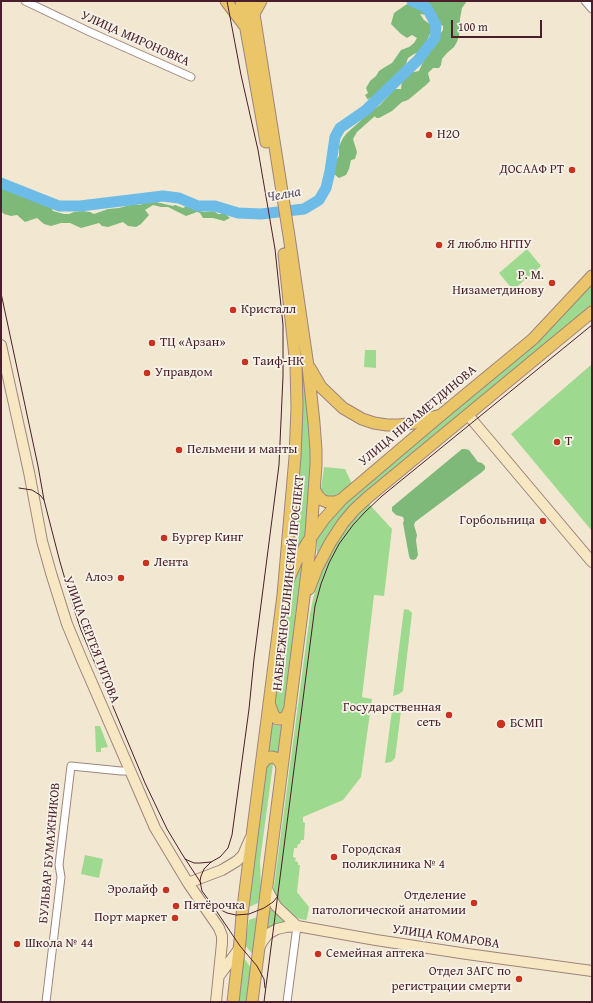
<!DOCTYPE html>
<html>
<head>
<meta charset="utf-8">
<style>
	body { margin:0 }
	#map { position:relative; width:593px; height:1003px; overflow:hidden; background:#f2e8d1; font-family:"Gentium Book Plus",serif }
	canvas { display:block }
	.frame { position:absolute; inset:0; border:2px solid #4a1f2b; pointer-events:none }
	.scale { position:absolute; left:451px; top:20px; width:91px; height:18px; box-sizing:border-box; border:2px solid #4a1f2b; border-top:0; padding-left:5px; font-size:12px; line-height:14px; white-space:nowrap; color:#4a1f2b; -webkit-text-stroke:3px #f7f3e8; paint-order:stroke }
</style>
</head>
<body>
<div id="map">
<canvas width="593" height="1003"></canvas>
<div class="frame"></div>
<div class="scale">100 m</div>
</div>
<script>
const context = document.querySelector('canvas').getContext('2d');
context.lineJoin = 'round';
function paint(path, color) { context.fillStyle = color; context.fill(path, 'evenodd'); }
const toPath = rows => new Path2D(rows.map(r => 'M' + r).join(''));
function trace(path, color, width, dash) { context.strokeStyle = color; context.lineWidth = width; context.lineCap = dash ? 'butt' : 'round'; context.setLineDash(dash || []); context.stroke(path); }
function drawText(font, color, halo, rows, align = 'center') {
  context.font = font + ' "Gentium Book Plus",serif'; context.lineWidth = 3.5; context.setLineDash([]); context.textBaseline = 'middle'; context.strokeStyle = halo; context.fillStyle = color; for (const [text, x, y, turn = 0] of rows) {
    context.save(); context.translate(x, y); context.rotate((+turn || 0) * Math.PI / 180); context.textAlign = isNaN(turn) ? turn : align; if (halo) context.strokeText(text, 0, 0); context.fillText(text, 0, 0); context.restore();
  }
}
const green = toPath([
	[527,249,541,266,513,290,499,273],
	[592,281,592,304,572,324,360,496,338,520,325,540,317,555,317,533,328,519],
	[365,350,376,350,376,368,364,367],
	[592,364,592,531,511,434],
	[302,378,304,378,312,461,308,532,289,569,301,419],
	[324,467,345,469,352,484,337,497,330,499,322,493,321,489],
	[369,504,392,529,384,596,374,595,362,697,372,699,361,777,343,800,303,817,303,822,305,823,304,840,301,840,300,844,298,844,297,848,294,848,293,857,296,858,295,861,298,862,298,865,300,865,297,892,309,907,307,918,306,920,300,919,291,915,284,908,273,894,310,614,313,599,319,578,327,559,338,540,352,521],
	[305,552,284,712,282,713,279,714,273,709,289,599,295,575],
	[404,609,409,610,412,613,403,691,399,694,393,696],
	[393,703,398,706,401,711,395,758,391,762,385,763],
	[271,723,274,725,278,726,282,725,278,756,267,755],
	[95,726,100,726,108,747,101,748,101,752,96,752],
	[266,762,272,762,273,764,260,861,261,891,258,903,247,908],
	[85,855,103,859,99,878,81,874],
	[273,906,287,921,279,924,267,932,270,908],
	[260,916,254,956,245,945,249,920],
	[244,958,253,971,249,1002,238,1002]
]);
const forest = toPath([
	[420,1,467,1,462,8,460,19,459,36,457,42,454,47,447,53,442,59,441,65,439,68,433,68,428,73,430,81,426,85,408,100,402,102,392,111,379,118,376,118,375,116,357,132,353,139,357,152,355,159,351,160,349,169,346,175,339,178,335,175,332,171,334,164,339,156,339,146,343,138,347,133,369,113,380,105,395,89,401,89,402,80,409,73,419,71,427,53,430,52,433,48,440,34,443,30,443,26,439,23,436,18,431,6,427,2],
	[407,4,412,6,418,5,426,9,426,15,420,14,424,20,431,25,430,34,423,48,419,52,414,54,408,58,406,64,398,74,392,81,381,90,375,97,370,98,368,100,365,95,368,93,366,88,370,81,376,76,379,71,385,67,392,63,401,50,409,47,414,43,417,38,412,35,407,38,401,34,391,24,394,13],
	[1,186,27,198,50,206,53,211,64,214,69,214,74,212,83,211,90,212,94,214,108,209,119,208,134,204,140,205,148,201,156,202,173,206,175,205,183,208,188,205,196,210,204,212,214,211,218,214,220,214,224,213,230,218,224,221,213,218,203,218,200,213,197,212,186,216,168,207,161,207,153,205,145,210,149,215,141,224,136,227,128,226,123,222,108,227,102,226,99,223,81,228,70,223,61,223,51,226,44,224,37,218,25,222,17,215,11,216,4,214,1,211],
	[462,449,465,449,469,450,478,462,482,463,485,466,485,469,482,472,415,522,414,525,417,535,416,540,418,555,416,559,413,560,410,559,409,556,403,523,404,520,403,517,396,515,392,511,392,507]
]);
const river = toPath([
	[1,183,59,206,80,206,163,196,179,198,198,206,215,206,238,213,261,214,304,209,319,200,326,188,330,171,335,137,340,128,366,110,418,60,435,38,436,25,427,8,412,1]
]);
const street = toPath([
	[25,1,90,32,191,77],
	[585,1,592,9],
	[46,1002,61,877,59,865,71,766,121,771,130,771],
	[287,1002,297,926]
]);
const secondary = toPath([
	[1,345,29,472,42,541,51,573,67,624,82,660,155,828,188,883,219,928,222,936,222,943,216,1002],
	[468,415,592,562],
	[188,883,222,870,237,861,243,855,250,839],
	[267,889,276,906,297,926],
	[260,946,262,942,268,934,277,929,286,927,297,926,376,940,467,954,592,971],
	[219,976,239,949]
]);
const primary = toPath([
	[226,1,244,25],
	[241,1,266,142],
	[251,1,254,14,289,236,308,366,314,423,316,450,316,465,310,547,303,605,252,1002],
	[254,14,261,1],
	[310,368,321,387,343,408,362,419,374,423,387,425,399,425,414,423,437,416],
	[314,489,318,496,322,500,327,502,336,502,342,499],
	[287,583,296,562,307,543,324,519,342,499,441,415,533,339,592,276],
	[309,589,317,568,330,543,343,523,354,510,367,498,592,312],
	[269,703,273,714,277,719,281,719,286,717,290,708],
	[261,765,267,758,272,757,276,758,280,762,282,768],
	[233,1002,240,941,242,915,252,836,283,595,295,457,297,407,296,366,284,254]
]);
const tram = toPath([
	[227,1,241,75,258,150,275,249,283,325,283,376,279,465,254,659,249,709,232,835,228,848,220,857,211,862,204,869,201,876,200,881,202,891,213,906,240,946,257,966,264,979,265,988],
	[1,293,38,466,44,500,60,562,72,603,81,630,145,783,167,829,182,854,201,883],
	[19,488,32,490,40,495,44,500],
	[185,859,194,863,200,863,211,862],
	[215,907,227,913,236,915,249,914,264,908,273,902,278,896],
	[264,1002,315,606,321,584,329,563,339,544,353,525,365,512,382,496,592,325]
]);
const markers = [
	[429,135,4,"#c8321e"],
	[572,170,4,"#c8321e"],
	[439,245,4,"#c8321e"],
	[552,283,4,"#c8321e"],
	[233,310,4,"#c8321e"],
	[152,343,4,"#c8321e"],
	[245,362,4,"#c8321e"],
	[147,373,4,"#c8321e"],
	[557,442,4,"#c8321e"],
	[179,450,4,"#c8321e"],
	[543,521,4,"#c8321e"],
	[164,538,4,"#c8321e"],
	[146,563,4,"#c8321e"],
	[121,578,4,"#c8321e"],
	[449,715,4,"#c8321e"],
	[501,724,5,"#c8321e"],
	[334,857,4,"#c8321e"],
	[166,890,4,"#c8321e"],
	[474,903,4,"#c8321e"],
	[176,906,4,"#c8321e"],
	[175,918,4,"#c8321e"],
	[17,944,4,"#c8321e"],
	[318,954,4,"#c8321e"],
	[519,979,4,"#c8321e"]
];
const streetNames = [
	["УЛИЦА МИРОНОВКА",135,39,24],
	["УЛИЦА НИЗАМЕТДИНОВА",418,416,-40],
	["НАБЕРЕЖНОЧЕЛНИНСКИЙ ПРОСПЕКТ",289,583,-84],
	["УЛИЦА СЕРГЕЯ ТИТОВА",91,640,69],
	["БУЛЬВАР БУМАЖНИКОВ",50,853,-85],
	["УЛИЦА КОМАРОВА",446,937,8]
];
const poiNames = [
	["H2O",437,135],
	["ДОСААФ РТ",564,170,"right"],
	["Я люблю НГПУ",447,245],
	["Р. М.",544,276,"right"],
	["Низаметдинову",544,291,"right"],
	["Кристалл",241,310],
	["ТЦ «Арзан»",160,343],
	["Таиф-НК",253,362],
	["Управдом",155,373],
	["Т",565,442],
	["Пельмени и манты",187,450],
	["Горбольница",535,521,"right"],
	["Бургер Кинг",172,538],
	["Лента",154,563],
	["Алоэ",113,578,"right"],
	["Государственная",441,708,"right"],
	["сеть",441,723,"right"],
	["БСМП",510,724],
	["Городская",342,850],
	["поликлиника № 4",342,865],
	["Эролайф",158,890,"right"],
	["Отделение",466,896,"right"],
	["патологической анатомии",466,911,"right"],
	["Пятёрочка",184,906],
	["Порт маркет",167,918,"right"],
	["Школа № 44",25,944],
	["Семейная аптека",326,954],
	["Отдел ЗАГС по",511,972,"right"],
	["регистрации смерти",511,987,"right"]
];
const waterNames = [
	["Челна",284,195,-10]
];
paint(green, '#9dd98e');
paint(forest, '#7eb979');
trace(river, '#6dbbe7', 11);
trace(street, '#9e847e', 9);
trace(secondary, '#9e847e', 12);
trace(primary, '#9e847e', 13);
trace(street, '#fff', 7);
trace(secondary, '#f7e8c3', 10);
trace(primary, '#ebc669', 11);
trace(tram, '#4a1f2b', 1);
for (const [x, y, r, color] of markers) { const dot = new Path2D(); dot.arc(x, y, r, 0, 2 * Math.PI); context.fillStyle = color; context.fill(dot); trace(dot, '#f7f3e8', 1.5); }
drawText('13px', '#4a1f2b', '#f7f3e8', streetNames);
drawText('13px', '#4a1f2b', '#f7f3e8', poiNames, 'left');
drawText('italic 14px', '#544e63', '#f7f3e8', waterNames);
</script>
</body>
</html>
